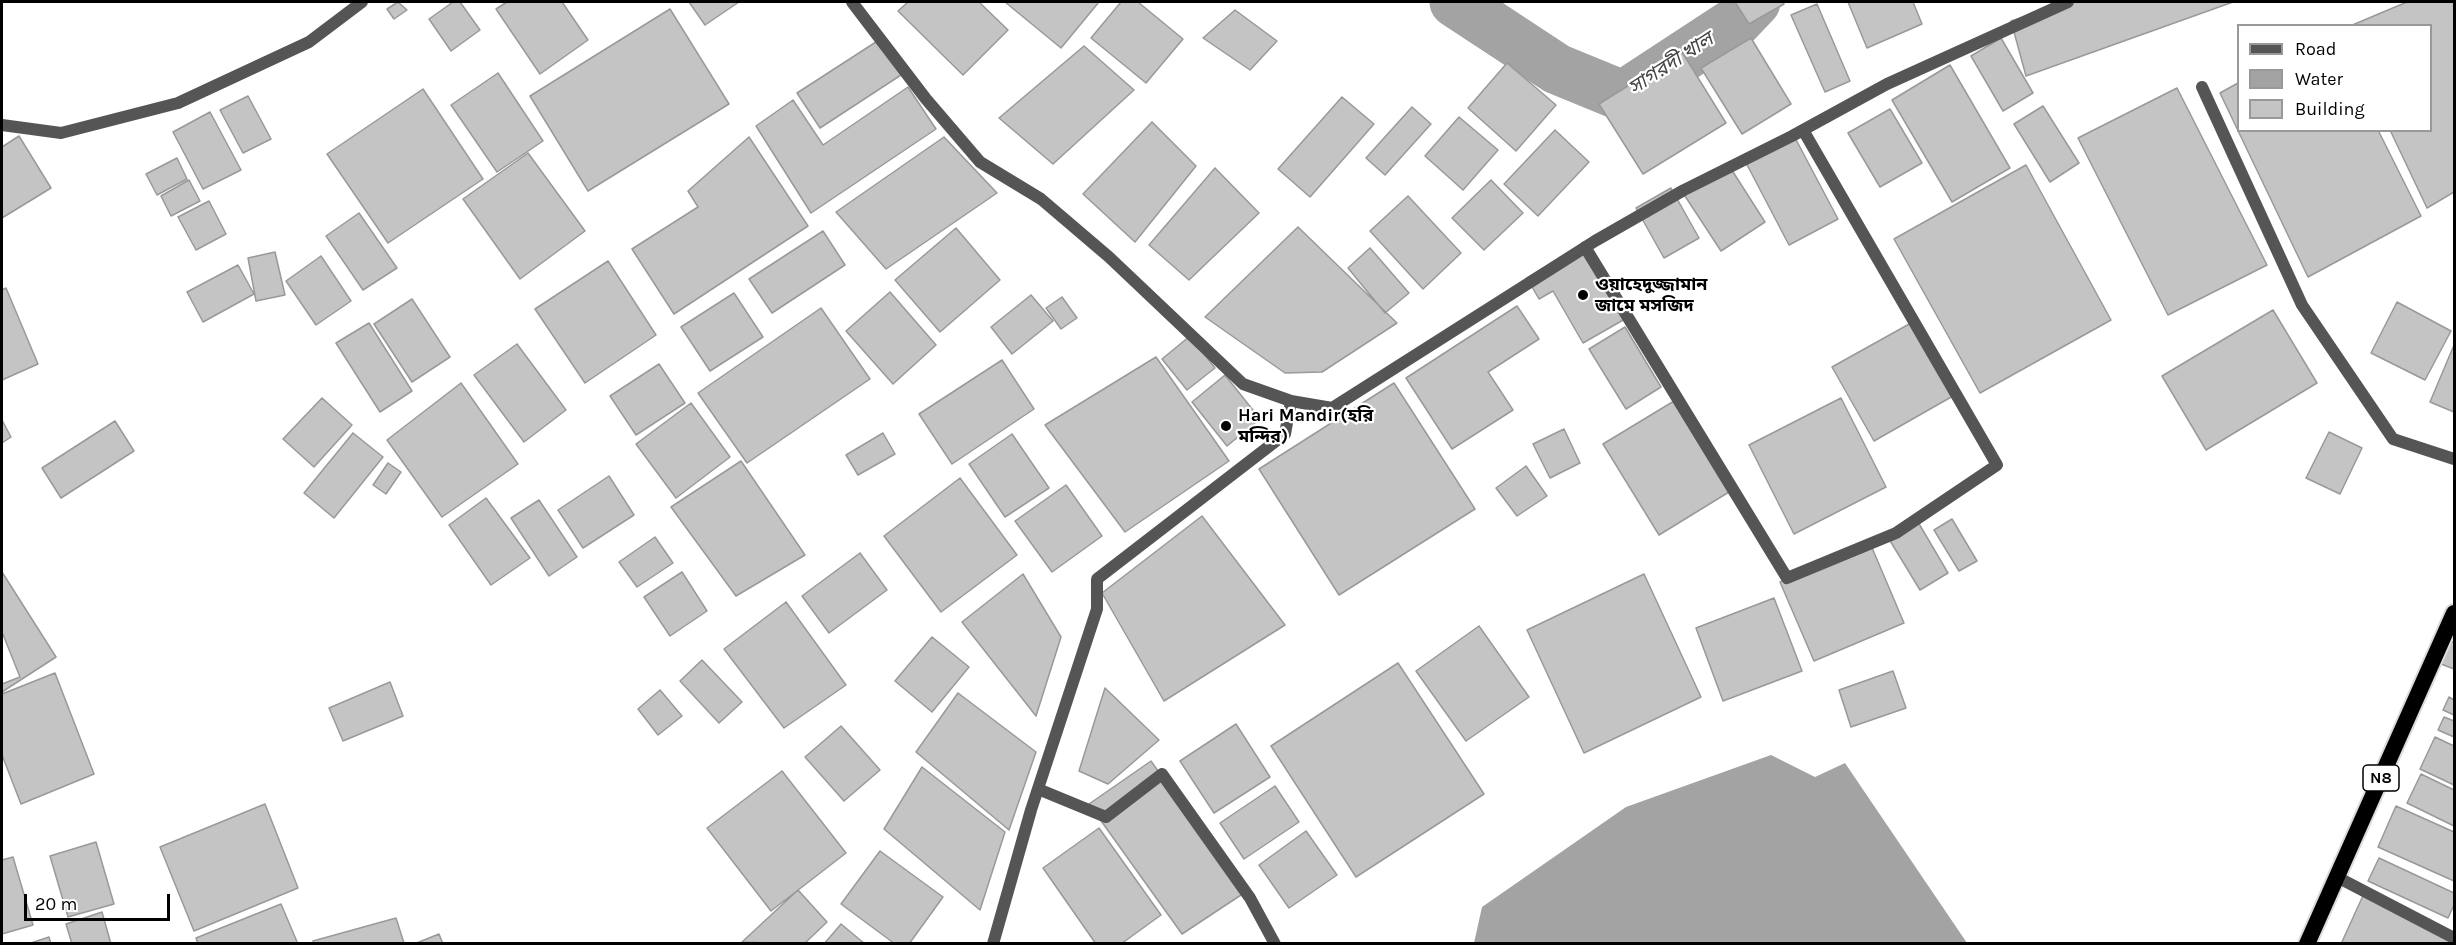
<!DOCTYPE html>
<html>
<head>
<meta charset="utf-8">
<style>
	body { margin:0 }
	#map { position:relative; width:2456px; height:945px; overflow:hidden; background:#fff; font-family:Karla,sans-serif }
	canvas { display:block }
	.frame { position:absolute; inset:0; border:3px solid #000; pointer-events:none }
	.legend { position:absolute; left:2237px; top:24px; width:195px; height:108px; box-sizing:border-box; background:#fff; border:2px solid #999; margin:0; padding:8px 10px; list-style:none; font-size:18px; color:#000 }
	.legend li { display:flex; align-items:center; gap:12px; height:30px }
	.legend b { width:30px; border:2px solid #999 }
	.scale { position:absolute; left:24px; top:894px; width:146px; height:27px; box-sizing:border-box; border:3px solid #000; border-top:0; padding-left:8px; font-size:18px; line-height:21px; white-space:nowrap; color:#000; -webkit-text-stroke:4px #fff; paint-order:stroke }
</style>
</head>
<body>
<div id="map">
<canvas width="2456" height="945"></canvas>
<div class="frame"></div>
<ul class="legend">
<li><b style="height:8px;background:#555"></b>Road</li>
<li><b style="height:16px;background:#a3a3a3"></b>Water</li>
<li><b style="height:16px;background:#c4c4c4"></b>Building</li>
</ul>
<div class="scale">20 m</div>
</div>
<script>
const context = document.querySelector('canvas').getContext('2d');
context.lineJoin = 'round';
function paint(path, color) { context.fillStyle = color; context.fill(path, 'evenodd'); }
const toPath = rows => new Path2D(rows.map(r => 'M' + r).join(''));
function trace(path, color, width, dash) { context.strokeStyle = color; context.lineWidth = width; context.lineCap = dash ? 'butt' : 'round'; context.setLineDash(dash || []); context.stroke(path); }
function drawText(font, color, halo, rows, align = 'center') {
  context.font = font + ' Karla,"Noto Sans Bengali",sans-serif'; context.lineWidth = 4.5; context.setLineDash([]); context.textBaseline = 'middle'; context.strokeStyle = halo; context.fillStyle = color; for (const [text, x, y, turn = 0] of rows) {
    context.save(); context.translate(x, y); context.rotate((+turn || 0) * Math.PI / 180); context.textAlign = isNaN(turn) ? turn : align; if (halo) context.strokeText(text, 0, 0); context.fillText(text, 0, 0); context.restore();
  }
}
const water = toPath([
	[1771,755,1815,777,1845,763,1967,943,1474,943,1482,907,1626,807]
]);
const canal = toPath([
	[1455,2,1557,69,1623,96,1736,22,1755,2]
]);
const building = toPath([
	[398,2,407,10,394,19,387,9,398,2],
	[453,2,460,2,480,30,451,51,429,19,453,2],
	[507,2,562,2,588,40,540,74,496,9,507,2],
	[689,2,739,2,705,25,689,2],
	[908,2,982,2,980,3,1008,30,963,75,898,11,908,2],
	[1005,2,1099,2,1061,48,1005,2],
	[1121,2,1138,2,1183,39,1146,83,1091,38,1121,2],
	[1735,2,1783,2,1784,4,1749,24,1735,2],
	[1848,2,1913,2,1922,24,1867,48,1848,2],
	[2072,2,2233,2,2026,76,2011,21,2072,2],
	[2407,2,2454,2,2454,192,2427,208,2390,130,2430,130,2430,26,2350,26,2407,2],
	[1817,4,1850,81,1825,92,1791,15,1817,4],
	[670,9,729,104,588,191,530,96,670,9],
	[1235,10,1277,41,1250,70,1203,38,1235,10],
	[1751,38,1791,104,1742,134,1701,68,1751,38],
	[2001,38,2033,93,2003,111,1971,56,2001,38],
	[879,40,901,75,820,128,797,93,879,40],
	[1084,46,1134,90,1053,164,999,118,1084,46],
	[1682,52,1726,123,1643,174,1599,104,1682,52],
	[1507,63,1556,105,1516,151,1468,108,1507,63],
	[1950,65,2010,168,1952,202,1892,100,1950,65],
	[498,73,543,141,497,172,451,105,498,73],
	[2238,83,2238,130,2378,130,2421,216,2308,277,2220,93,2238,83],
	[908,87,936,129,811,213,756,126,793,100,823,145,908,87],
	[2177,88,2267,265,2168,315,2078,138,2177,88],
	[423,89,483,179,388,243,327,154,423,89],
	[248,96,271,139,243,153,220,110,248,96],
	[1342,97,1374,124,1310,197,1278,169,1342,97],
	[2043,106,2079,163,2050,182,2014,124,2043,106],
	[1412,107,1431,124,1385,175,1366,158,1412,107],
	[1890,109,1922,163,1880,187,1848,133,1890,109],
	[210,112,241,170,203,189,173,132,210,112],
	[1459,117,1498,150,1463,190,1425,156,1459,117],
	[1152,122,1196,166,1135,242,1083,194,1152,122],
	[1555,130,1589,162,1538,216,1504,184,1555,130],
	[1793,134,1838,219,1789,245,1744,159,1793,134],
	[19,136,51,188,2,218,2,147,19,136],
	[749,137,808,226,674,314,632,249,698,207,688,191,749,137],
	[944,137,997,193,886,269,836,212,944,137],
	[528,153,585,231,520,279,463,199,528,153],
	[177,158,187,179,157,195,146,174,177,158],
	[1728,164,1765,222,1721,251,1683,193,1728,164],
	[2026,165,2111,320,1980,393,1894,239,2026,165],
	[1215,168,1259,213,1189,280,1149,245,1215,168],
	[189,180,200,201,171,216,161,196,189,180],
	[1491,180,1523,213,1484,250,1452,218,1491,180],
	[1671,188,1699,238,1664,258,1636,208,1671,188],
	[1408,196,1461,253,1423,289,1370,231,1408,196],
	[209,201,226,234,196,250,178,217,209,201],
	[359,213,397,268,363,290,326,236,359,213],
	[1298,227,1397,323,1322,372,1285,373,1205,317,1298,227],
	[956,228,1000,280,940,332,895,280,956,228],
	[823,231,845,265,772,313,749,279,823,231],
	[1582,245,1625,319,1583,343,1553,291,1539,299,1527,278,1582,245],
	[1370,248,1409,293,1385,313,1348,268,1370,248],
	[275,252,285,295,256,301,248,258,275,252],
	[321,256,351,301,316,325,286,281,321,256],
	[608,261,656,335,585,383,535,309,608,261],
	[238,265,254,294,203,322,187,292,238,265],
	[6,288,38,364,2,380,2,290,6,288],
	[890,292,936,345,893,384,846,331,890,292],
	[734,293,763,337,710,371,681,327,734,293],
	[1031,295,1053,321,1012,354,991,327,1031,295],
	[1062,297,1077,318,1061,329,1046,308,1062,297],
	[412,299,450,357,412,382,374,324,412,299],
	[2397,302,2451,331,2425,380,2371,353,2397,302],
	[1517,306,1539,339,1488,372,1513,410,1452,449,1406,378,1517,306],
	[821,308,870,379,747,463,698,393,821,308],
	[2273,310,2317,383,2206,450,2162,376,2273,310],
	[369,323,412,391,380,412,336,343,369,323],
	[1911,323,1953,396,1874,441,1832,367,1911,323],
	[1625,327,1661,387,1626,409,1589,349,1625,327],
	[1190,336,1215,368,1187,390,1162,359,1190,336],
	[517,344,566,410,524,442,474,375,517,344],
	[2454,345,2454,412,2430,402,2454,345],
	[1156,357,1229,461,1125,532,1045,425,1156,357],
	[1002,360,1034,409,952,464,919,414,1002,360],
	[659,364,685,403,636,435,610,396,659,364],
	[1225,375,1260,419,1227,446,1192,402,1225,375],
	[461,383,518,464,442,517,387,440,461,383],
	[1394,383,1475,509,1339,595,1259,469,1394,383],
	[322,398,352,425,314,467,283,439,322,398],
	[1841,398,1886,487,1794,534,1749,445,1841,398],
	[1674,401,1729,492,1659,535,1603,444,1674,401],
	[691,403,730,457,676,498,636,444,691,403],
	[2,420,11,437,2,443,2,420],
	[115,421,134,451,61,498,42,468,115,421],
	[1564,429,1580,463,1550,478,1533,444,1564,429],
	[2329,432,2362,448,2340,494,2306,478,2329,432],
	[353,433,383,457,334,518,304,493,353,433],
	[883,433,895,454,858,475,846,455,883,433],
	[1012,434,1049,488,1005,517,969,464,1012,434],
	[741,461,805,555,736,596,671,507,741,461],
	[388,463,401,472,386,494,373,485,388,463],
	[1526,466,1547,496,1517,516,1496,488,1526,466],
	[609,476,634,515,583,548,558,510,609,476],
	[960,478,1017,555,941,612,884,536,960,478],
	[1066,485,1102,536,1052,572,1015,521,1066,485],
	[486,498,530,558,491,585,449,525,486,498],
	[539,500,577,557,549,576,511,518,539,500],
	[1202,516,1285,625,1164,701,1102,593,1202,516],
	[1952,519,1977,561,1959,571,1934,530,1952,519],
	[1918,522,1948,573,1920,590,1889,539,1918,522],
	[655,537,673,563,637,587,619,562,655,537],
	[1870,543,1904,623,1814,661,1780,582,1870,543],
	[860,553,887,590,829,633,802,596,860,553],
	[2,572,56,657,2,692,2,572],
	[682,572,707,611,670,636,644,597,682,572],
	[1023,574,1061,637,1036,716,962,622,1023,574],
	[1644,574,1701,697,1584,753,1527,630,1644,574],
	[1774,598,1802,671,1723,701,1696,628,1774,598],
	[786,602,846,685,784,728,724,649,786,602],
	[1479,626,1529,697,1466,741,1416,671,1479,626],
	[2,632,20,677,2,684,2,632],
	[932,637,969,667,932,712,895,681,932,637],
	[2450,641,2454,643,2454,669,2441,664,2450,641],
	[702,660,742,702,719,723,680,681,702,660],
	[1398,663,1484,794,1356,877,1271,746,1398,663],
	[1893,671,1906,708,1851,727,1839,690,1893,671],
	[55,673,94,774,21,804,2,755,2,694,55,673],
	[390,682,403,716,343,741,329,708,390,682],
	[1105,688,1159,740,1108,784,1079,771,1105,688],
	[660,690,682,716,658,735,638,709,660,690],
	[958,693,1036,752,1009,830,916,752,958,693],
	[2449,697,2454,700,2454,715,2443,710,2449,697],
	[2444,717,2454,721,2454,737,2438,730,2444,717],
	[1236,724,1270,777,1214,813,1180,761,1236,724],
	[841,726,880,770,844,801,805,757,841,726],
	[2435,737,2454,746,2454,785,2420,769,2435,737],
	[1151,761,1244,893,1182,934,1089,804,1151,761],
	[922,767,1005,832,980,910,884,829,922,767],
	[782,771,846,853,771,911,707,828,782,771],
	[2421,774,2454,790,2454,826,2407,803,2421,774],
	[1275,786,1299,822,1244,859,1220,823,1275,786],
	[265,804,298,888,194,931,160,847,265,804],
	[2396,806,2454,832,2454,881,2378,847,2396,806],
	[1099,828,1161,915,1121,944,1096,944,1043,868,1099,828],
	[1306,831,1337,875,1289,908,1259,865,1306,831],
	[96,842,114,904,68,917,50,856,96,842],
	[880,851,943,897,909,944,895,944,841,904,880,851],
	[13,857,33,925,2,934,2,860,13,857],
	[2379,858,2454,893,2454,905,2448,918,2368,881,2379,858],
	[2366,889,2454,944,2341,944,2366,889],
	[798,890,827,922,804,944,742,942,798,890],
	[281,904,298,944,198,944,196,938,281,904],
	[102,912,111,944,72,944,66,924,102,912],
	[396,918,404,943,314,944,313,941,396,918],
	[841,924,865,944,824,944,841,924],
	[439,934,443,944,414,944,439,934],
	[49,937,51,944,28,944,49,937]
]);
const minor = toPath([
	[852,2,926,99,980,162,1041,199,1109,257,1243,384,1291,401,1332,408,1595,241,1684,190,1792,136,1887,84,2068,2],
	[2202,87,2302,305,2393,439,2454,459],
	[2,125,61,133,178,103,309,42,362,2],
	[1585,247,1787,578,1896,533,1997,465,1803,130],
	[1038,789,1106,817,1162,774,1250,898,1275,944],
	[2337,877,2454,938],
	[993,944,1031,810,1097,609,1097,579,1285,434,1291,401]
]);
const trunk = toPath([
	[2307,944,2454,613]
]);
const markers = [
	[1583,295,6,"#000"],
	[1226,426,6,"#000"]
];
const shields = [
	[2381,778,36]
];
const shieldNames = [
	["N8",2381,778]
];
const poiNames = [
	["ওয়াহেদুজ্জামান",1595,285],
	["জামে মসজিদ",1595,306],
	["Hari Mandir(হরি",1238,416],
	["মন্দির)",1238,437]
];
const waterNames = [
	["সাগরদী খাল",1671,64,-33]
];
paint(water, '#a3a3a3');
trace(canal, '#a3a3a3', 51);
paint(building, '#c4c4c4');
trace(building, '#999', 1.5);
trace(trunk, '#dbdbdb', 20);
trace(minor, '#555', 12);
trace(trunk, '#000', 16);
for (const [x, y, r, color] of markers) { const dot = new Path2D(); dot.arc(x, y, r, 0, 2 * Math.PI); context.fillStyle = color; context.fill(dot); trace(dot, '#fff', 2); }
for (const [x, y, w] of shields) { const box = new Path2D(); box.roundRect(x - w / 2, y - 13, w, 26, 4.5); context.fillStyle = '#fff'; context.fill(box); trace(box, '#000', 1.5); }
drawText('bold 16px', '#000', null, shieldNames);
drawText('bold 18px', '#000', '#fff', poiNames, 'left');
drawText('italic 20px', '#444', '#fff', waterNames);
</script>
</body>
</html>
